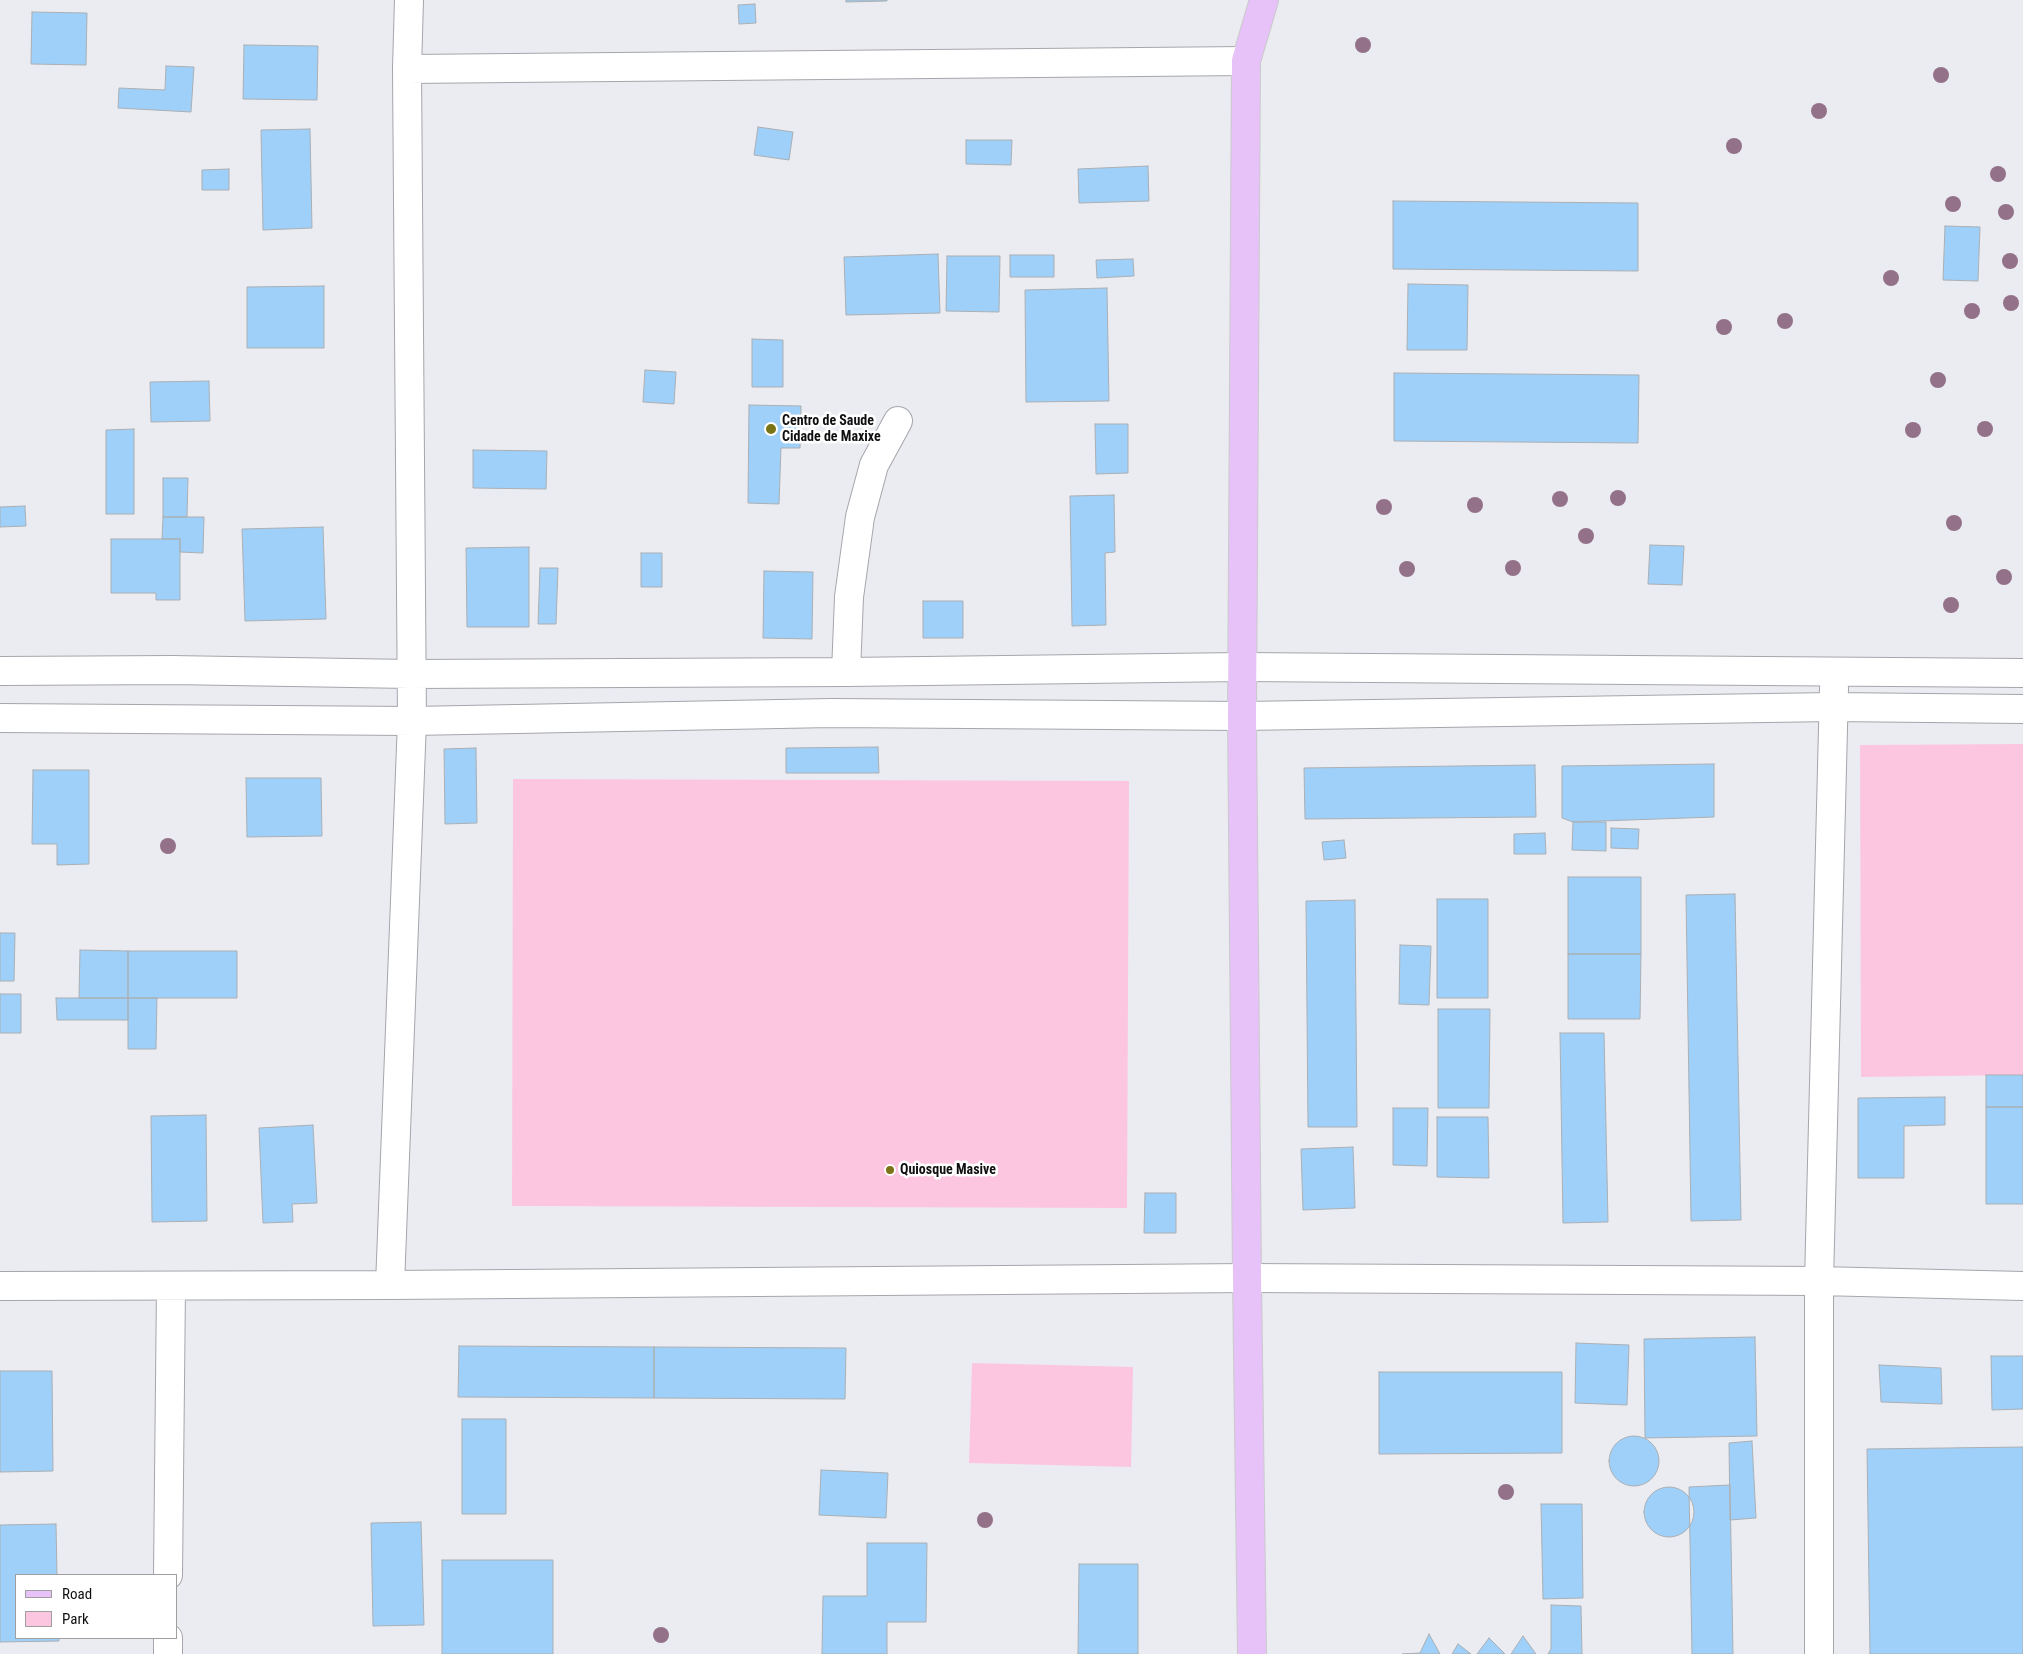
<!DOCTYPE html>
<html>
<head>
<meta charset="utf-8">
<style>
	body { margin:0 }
	#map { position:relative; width:2023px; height:1654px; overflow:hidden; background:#ebecf2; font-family:"Roboto Condensed",sans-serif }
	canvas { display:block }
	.legend { position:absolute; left:15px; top:1574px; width:162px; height:65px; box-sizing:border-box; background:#fff; border:1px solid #9f9fa0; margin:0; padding:6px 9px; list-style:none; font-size:15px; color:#0f0f11 }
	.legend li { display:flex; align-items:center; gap:10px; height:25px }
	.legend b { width:25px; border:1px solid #9f9fa0 }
</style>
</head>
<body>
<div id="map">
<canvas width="2023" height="1654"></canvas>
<ul class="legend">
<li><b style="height:6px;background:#e6c2f8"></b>Road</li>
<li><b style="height:14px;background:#fcc6e0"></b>Park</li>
</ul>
</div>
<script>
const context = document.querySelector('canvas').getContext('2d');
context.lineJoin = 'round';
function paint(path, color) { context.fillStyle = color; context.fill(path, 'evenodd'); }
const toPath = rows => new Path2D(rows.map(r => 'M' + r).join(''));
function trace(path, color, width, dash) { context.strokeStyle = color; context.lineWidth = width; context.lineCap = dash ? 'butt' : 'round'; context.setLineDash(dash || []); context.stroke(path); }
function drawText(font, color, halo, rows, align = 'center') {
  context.font = font + ' "Roboto Condensed",sans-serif'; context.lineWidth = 5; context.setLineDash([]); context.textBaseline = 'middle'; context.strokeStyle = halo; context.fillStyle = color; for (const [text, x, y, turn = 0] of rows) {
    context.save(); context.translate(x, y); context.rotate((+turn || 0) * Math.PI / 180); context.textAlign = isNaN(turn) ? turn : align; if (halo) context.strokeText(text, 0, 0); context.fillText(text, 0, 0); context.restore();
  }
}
const green = toPath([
	[2023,744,2023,1075,1861,1077,1860,745],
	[513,779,1129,781,1127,1208,512,1206],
	[972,1363,1133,1367,1131,1467,969,1463]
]);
const building = toPath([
	[846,0,887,0,887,1,846,2,846,0],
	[755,4,756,23,739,24,738,5,755,4],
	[32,12,87,13,86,65,31,64,32,12],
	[244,45,318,46,317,100,243,99,244,45],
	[166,66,194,67,191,112,118,108,119,88,165,90,166,66],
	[758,127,793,132,789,160,754,155,758,127],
	[310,129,312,228,263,230,261,130,310,129],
	[966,140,1012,140,1011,165,966,164,966,140],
	[1148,166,1149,201,1079,203,1078,169,1148,166],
	[229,169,229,190,202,190,202,170,229,169],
	[1393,201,1638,203,1638,271,1393,269,1393,201],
	[1945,226,1980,227,1978,281,1943,280,1945,226],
	[938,254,940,313,846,315,844,257,938,254],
	[1010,255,1054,255,1054,277,1010,277,1010,255],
	[947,256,1000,256,999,312,946,311,947,256],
	[1133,259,1134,276,1097,278,1096,260,1133,259],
	[1408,284,1468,285,1467,350,1407,350,1408,284],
	[324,286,324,348,247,348,247,287,324,286],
	[1107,288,1109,401,1026,402,1025,290,1107,288],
	[752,339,783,340,783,387,752,387,752,339],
	[645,370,676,372,674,404,643,402,645,370],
	[1394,373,1639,375,1638,443,1394,441,1394,373],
	[209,381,210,421,151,422,150,382,209,381],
	[749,405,801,406,800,448,781,448,779,504,748,503,749,405],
	[1095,424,1128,424,1128,473,1096,474,1095,424],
	[134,429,134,514,106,514,106,430,134,429],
	[473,450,547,451,546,489,473,488,473,450],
	[163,478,188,478,187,517,163,517,163,478],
	[1114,495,1115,552,1105,553,1106,625,1072,626,1070,496,1114,495],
	[25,506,26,526,0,527,0,507,25,506],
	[163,517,204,517,203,553,180,552,180,539,162,539,163,517],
	[323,527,326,619,245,621,242,529,323,527],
	[111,539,180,539,180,600,156,600,156,593,111,593,111,539],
	[1650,545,1684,546,1682,585,1648,584,1650,545],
	[529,547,529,627,467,627,466,548,529,547],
	[641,553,662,553,662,587,641,587,641,553],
	[540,568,558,568,556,624,538,624,540,568],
	[764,571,813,572,812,639,763,638,764,571],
	[923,601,963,601,963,638,923,638,923,601],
	[878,747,879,773,786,773,786,748,878,747],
	[476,748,477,823,445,824,444,749,476,748],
	[1714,764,1714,817,1573,822,1562,818,1562,766,1714,764],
	[1535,765,1536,817,1305,819,1304,768,1535,765],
	[33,770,89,770,89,864,57,865,57,844,32,844,33,770],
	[246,778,321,778,322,836,247,837,246,778],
	[1573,822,1606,822,1606,851,1572,850,1573,822],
	[1611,828,1639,829,1638,849,1611,848,1611,828],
	[1545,833,1546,854,1514,854,1514,834,1545,833],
	[1344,840,1346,858,1324,860,1322,842,1344,840],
	[1568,877,1641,877,1641,954,1568,954,1568,877],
	[1735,894,1741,1220,1691,1221,1686,895,1735,894],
	[1437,899,1488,899,1488,998,1437,998,1437,899],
	[1355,900,1357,1127,1308,1127,1306,901,1355,900],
	[0,933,15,933,14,981,0,981,0,933],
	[1400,945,1431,946,1429,1005,1399,1004,1400,945],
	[80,950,128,951,128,998,79,998,80,950],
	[128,951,237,951,237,998,128,998,128,951],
	[1568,954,1641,954,1640,1019,1568,1019,1568,954],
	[0,994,21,994,21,1033,0,1033,0,994],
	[56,998,128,998,128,1020,57,1020,56,998],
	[128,998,157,998,156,1049,128,1049,128,998],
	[1438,1009,1490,1009,1489,1108,1438,1108,1438,1009],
	[1560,1033,1604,1033,1608,1222,1563,1223,1560,1033],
	[1986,1075,2023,1075,2023,1107,1986,1107,1986,1075],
	[1945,1097,1945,1125,1904,1126,1904,1178,1858,1178,1858,1098,1945,1097],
	[1986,1107,2023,1107,2023,1204,1986,1204,1986,1107],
	[1393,1108,1428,1108,1427,1166,1393,1165,1393,1108],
	[206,1115,207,1221,152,1222,151,1116,206,1115],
	[1437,1117,1488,1117,1489,1178,1437,1177,1437,1117],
	[313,1125,317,1203,292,1204,293,1222,263,1223,259,1128,313,1125],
	[1353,1147,1355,1208,1303,1210,1301,1149,1353,1147],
	[1145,1193,1176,1193,1176,1233,1144,1233,1145,1193],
	[1755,1337,1757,1436,1645,1438,1644,1339,1755,1337],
	[1576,1343,1629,1345,1627,1405,1575,1403,1576,1343],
	[459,1346,654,1347,654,1398,458,1397,459,1346],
	[654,1347,846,1348,845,1399,654,1398,654,1347],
	[1991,1356,2023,1356,2023,1409,1992,1410,1991,1356],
	[1879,1365,1941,1368,1942,1404,1881,1402,1879,1365],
	[0,1371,52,1371,53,1471,0,1472,0,1371],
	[1379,1372,1562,1372,1562,1453,1379,1454,1379,1372],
	[462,1419,506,1419,506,1514,462,1514,462,1419],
	'1609 1461a25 25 0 1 1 50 0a25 25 0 1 1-50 0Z',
	[1752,1441,1756,1518,1730,1520,1729,1443,1752,1441],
	[2023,1447,2023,1654,1870,1654,1867,1449,2023,1447],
	[821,1470,888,1473,886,1518,819,1515,821,1470],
	[1730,1485,1733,1654,1692,1654,1689,1487,1730,1485],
	'1644 1512a25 25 0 1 1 50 0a25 25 0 1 1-50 0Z',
	[1541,1504,1582,1504,1583,1598,1543,1599,1541,1504],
	[421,1522,424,1625,373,1626,371,1523,421,1522],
	[56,1524,57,1575,16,1575,16,1638,59,1638,59,1641,0,1642,0,1525,56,1524],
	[867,1543,927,1543,926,1622,887,1622,887,1654,822,1654,823,1596,867,1596,867,1543],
	[442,1560,553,1560,553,1654,442,1654,442,1560],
	[1079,1564,1138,1564,1138,1654,1078,1654,1079,1564],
	[1551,1605,1581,1606,1582,1654,1548,1654,1551,1649,1551,1605],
	[1429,1634,1440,1654,1402,1654,1420,1653,1429,1634],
	[1523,1636,1536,1654,1511,1654,1523,1636],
	[1489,1638,1505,1654,1477,1654,1489,1638],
	[1458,1644,1471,1654,1452,1654,1458,1644]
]);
const minor = toPath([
	[407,69,1246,61],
	[0,671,172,670,410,674,846,672,1242,667,2023,673],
	[846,672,849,597,860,517,874,465,898,421],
	[0,718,412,721,832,713,1242,716,1833,707,2023,709],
	[390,1285,412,721,407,69,409,0],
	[0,1286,390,1285,1247,1278,1819,1281,2023,1286],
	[168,1575,171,1286],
	[168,1654,168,1638],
	[1819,1654,1819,1281,1834,688]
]);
const major = toPath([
	[1252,1654,1247,1278,1242,716,1246,61,1264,0]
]);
const trees = [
	[1363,45],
	[1941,75],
	[1819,111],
	[1734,146],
	[1998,174],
	[1953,204],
	[2006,212],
	[2010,261],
	[1891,278],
	[2011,303],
	[1972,311],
	[1785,321],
	[1724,327],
	[1938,380],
	[1985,429],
	[1913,430],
	[1618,498],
	[1560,499],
	[1475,505],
	[1384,507],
	[1954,523],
	[1586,536],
	[1513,568],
	[1407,569],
	[2004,577],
	[1951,605],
	[168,846],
	[1506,1492],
	[985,1520],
	[661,1635]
];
const markers = [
	[771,429,6,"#7b7417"],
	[890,1170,5,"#7b7417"]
];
const poiNames = [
	["Centro de Saude",782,421],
	["Cidade de Maxixe",782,437],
	["Quiosque Masive",900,1170]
];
paint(green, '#fcc6e0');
paint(building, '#9fd0f9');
trace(building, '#aaafb3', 1);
trace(minor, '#a5a6ac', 30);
trace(major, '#cacacb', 30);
trace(minor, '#fff', 28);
trace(major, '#e6c2f8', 28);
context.fillStyle = '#937189';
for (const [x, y] of trees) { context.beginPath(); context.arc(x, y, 8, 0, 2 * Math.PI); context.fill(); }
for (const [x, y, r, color] of markers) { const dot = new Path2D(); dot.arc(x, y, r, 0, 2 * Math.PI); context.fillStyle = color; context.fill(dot); trace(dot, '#fff', 2); }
drawText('bold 14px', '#0f0f11', '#fff', poiNames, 'left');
</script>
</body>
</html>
